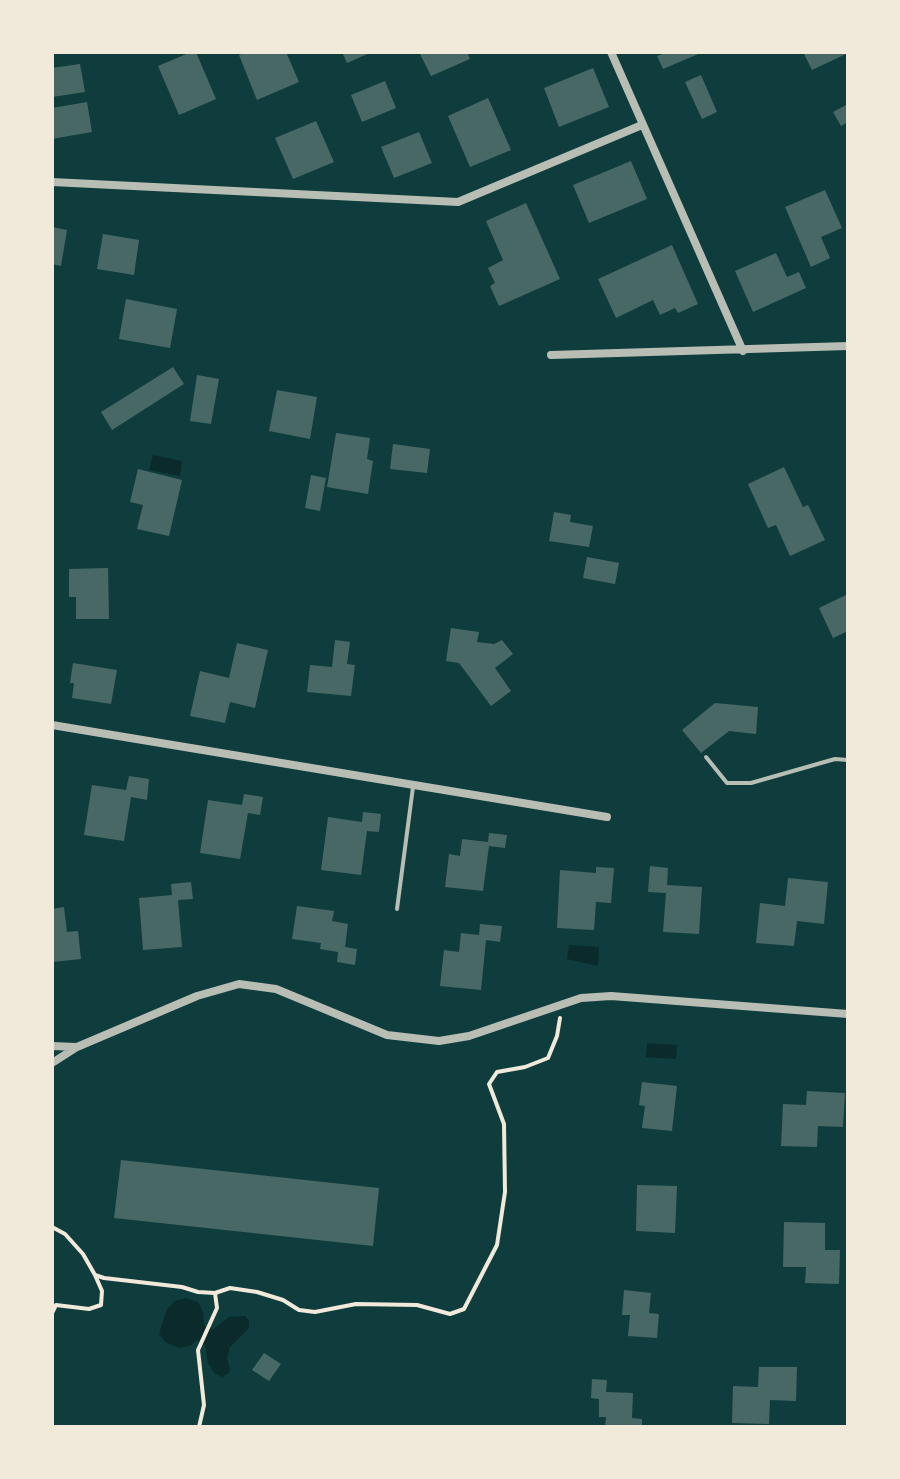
<!DOCTYPE html>
<html>
<head>
<meta charset="utf-8">
<style>
	body { margin:0 }
	#map { position:relative; width:900px; height:1479px; overflow:hidden; background:#0f3d3e; font-family:Roboto,sans-serif }
	canvas { display:block }
	.frame { position:absolute; inset:0; border:54px solid #f1e9da; pointer-events:none }
</style>
</head>
<body>
<div id="map">
<canvas width="900" height="1479"></canvas>
<div class="frame"></div>
</div>
<script>
const context = document.querySelector('canvas').getContext('2d');
context.lineJoin = 'round';
function paint(path, color) { context.fillStyle = color; context.fill(path, 'evenodd'); }
const toPath = rows => new Path2D(rows.map(r => 'M' + r).join(''));
function trace(path, color, width, dash) { context.strokeStyle = color; context.lineWidth = width; context.lineCap = dash ? 'butt' : 'round'; context.setLineDash(dash || []); context.stroke(path); }
const water = toPath([
	[153,455,182,461,180,476,149,470],
	[569,945,599,947,598,966,567,959],
	[647,1043,677,1045,676,1059,646,1057],
	[186,1298,198,1302,203,1312,204,1326,213,1329,229,1317,245,1316,249,1321,249,1328,230,1347,227,1358,230,1369,229,1373,222,1377,215,1374,208,1363,205,1345,197,1340,190,1346,179,1348,165,1342,159,1334,167,1309,175,1301]
]);
const building = toPath([
	[191,52,196,52,216,99,179,115,158,66],
	[246,52,286,52,299,82,257,100,239,55],
	[342,52,372,52,347,63],
	[419,52,467,52,470,59,431,76],
	[668,52,703,52,663,69,657,56],
	[803,52,848,52,848,53,812,70],
	[80,64,85,92,52,97,52,68],
	[593,68,609,107,559,127,544,88],
	[701,75,717,112,702,119,685,82],
	[385,81,396,108,362,122,351,95],
	[488,98,511,150,470,167,448,116],
	[87,102,92,132,52,139,52,108],
	[848,104,848,122,841,126,833,112],
	[316,121,334,162,293,179,275,138],
	[419,132,432,163,394,178,381,147],
	[631,161,647,199,589,223,573,185],
	[825,190,842,228,821,237,830,258,811,267,785,207],
	[526,203,560,279,499,306,490,286,495,283,488,268,503,260,486,221],
	[52,227,67,230,61,266,52,264],
	[103,234,139,240,134,275,97,269],
	[672,245,698,304,678,313,675,308,660,315,653,300,616,318,598,279],
	[776,253,787,277,799,272,806,288,753,312,735,271],
	[126,299,177,309,170,348,119,339],
	[173,367,184,384,112,430,101,412],
	[197,375,219,379,211,424,190,421],
	[277,390,317,397,310,439,269,431],
	[336,433,370,438,367,459,373,461,368,494,327,487],
	[393,444,430,449,427,473,390,469],
	[784,467,803,507,808,505,825,540,790,556,776,525,768,528,748,484],
	[138,469,182,480,169,536,137,529,143,505,130,502],
	[311,475,326,478,320,511,305,508],
	[554,512,571,515,570,522,593,526,589,547,549,541],
	[587,557,619,563,615,584,583,578],
	[108,568,109,619,76,619,76,597,69,597,69,569],
	[848,594,848,631,833,638,819,608],
	[451,628,479,632,477,642,494,644,502,640,513,654,495,668,511,691,491,706,459,663,446,661],
	[335,640,350,642,347,664,355,665,351,696,307,692,310,665,332,667],
	[237,643,268,650,255,708,230,702,225,723,190,716,200,671,229,678],
	[73,663,117,670,111,704,72,698,74,683,70,683],
	[715,703,758,707,756,734,729,731,701,753,682,730],
	[129,776,149,779,147,800,131,797,124,841,84,835,92,785,126,790],
	[244,794,263,797,260,815,248,813,240,859,200,853,208,800,242,805],
	[363,812,381,814,379,832,367,831,361,875,321,870,328,817,362,822],
	[489,833,507,835,505,848,489,846,483,891,445,887,449,854,460,856,462,839,488,842],
	[650,866,668,868,667,885,702,887,699,934,663,932,666,893,648,892],
	[596,867,614,868,611,903,596,902,594,930,557,928,560,870,596,873],
	[788,878,828,882,824,924,797,921,794,946,756,943,760,903,785,906],
	[191,882,193,899,178,900,182,947,143,950,139,898,172,895,171,884],
	[297,906,334,911,332,921,348,924,345,947,357,949,355,965,337,962,338,952,320,949,321,943,292,939],
	[64,907,67,932,78,931,81,959,52,962,52,909],
	[480,924,502,926,500,942,486,940,481,990,440,986,444,950,459,952,461,933,479,935],
	[642,1082,677,1086,672,1131,642,1128,645,1106,639,1105],
	[807,1091,845,1093,843,1127,818,1126,817,1147,781,1146,783,1104,806,1105],
	[121,1160,379,1188,373,1246,114,1218],
	[637,1185,677,1186,675,1233,636,1231],
	[784,1222,825,1223,825,1250,840,1250,839,1284,805,1283,806,1267,783,1267],
	[624,1290,651,1293,649,1313,659,1314,657,1338,628,1336,630,1315,622,1315],
	[264,1353,281,1364,269,1381,252,1370],
	[759,1367,797,1367,796,1401,770,1400,769,1424,732,1423,733,1386,758,1387],
	[592,1379,607,1380,606,1392,633,1393,632,1418,642,1419,642,1427,605,1427,606,1417,599,1417,599,1399,591,1398]
]);
const path = toPath([
	[52,1227,65,1234,83,1254,95,1275,104,1278,182,1287,198,1292,215,1293,230,1288,257,1292,283,1300,299,1310,315,1312,356,1304,417,1305,450,1314,464,1309,497,1245,505,1192,504,1124,489,1084,497,1072,525,1067,548,1058,557,1036,560,1018],
	[52,1313,56,1305,89,1309,101,1305,102,1291,95,1275],
	[199,1427,204,1405,198,1350,217,1308,215,1293]
]);
const service = toPath([
	[706,757,727,783,751,783,835,759,848,760],
	[397,909,413,787]
]);
const minor = toPath([
	[611,52,743,351],
	[52,182,458,202,642,125],
	[551,355,848,346],
	[52,725,607,817],
	[52,1046,76,1047],
	[52,1063,77,1047,197,996,239,984,276,989,387,1035,439,1041,469,1036,581,998,611,996,848,1014]
]);
paint(water, '#0a2a2b');
paint(building, '#486865');
trace(path, '#f1e9da', 4);
trace(service, '#b8beb3', 4);
trace(minor, '#b8beb3', 8);
</script>
</body>
</html>
